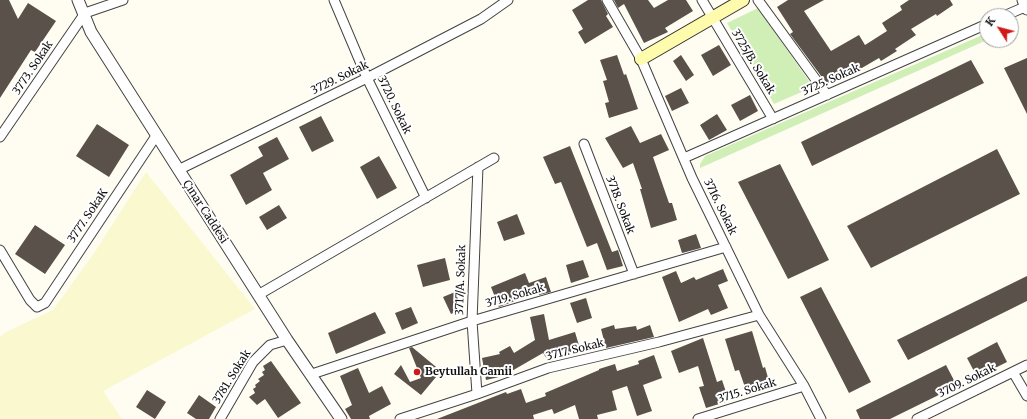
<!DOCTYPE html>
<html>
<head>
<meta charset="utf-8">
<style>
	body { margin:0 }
	#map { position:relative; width:1027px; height:419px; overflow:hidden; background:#fffdf2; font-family:Merriweather,serif }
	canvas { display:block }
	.north { position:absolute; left:979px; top:8px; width:40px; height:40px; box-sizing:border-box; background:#fff; border:1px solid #9f9f9f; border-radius:50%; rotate:306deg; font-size:11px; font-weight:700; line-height:16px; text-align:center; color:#101010 }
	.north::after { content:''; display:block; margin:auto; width:14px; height:18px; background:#d01a17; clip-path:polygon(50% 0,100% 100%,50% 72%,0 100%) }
</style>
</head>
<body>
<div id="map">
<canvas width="1027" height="419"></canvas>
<div class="north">K</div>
</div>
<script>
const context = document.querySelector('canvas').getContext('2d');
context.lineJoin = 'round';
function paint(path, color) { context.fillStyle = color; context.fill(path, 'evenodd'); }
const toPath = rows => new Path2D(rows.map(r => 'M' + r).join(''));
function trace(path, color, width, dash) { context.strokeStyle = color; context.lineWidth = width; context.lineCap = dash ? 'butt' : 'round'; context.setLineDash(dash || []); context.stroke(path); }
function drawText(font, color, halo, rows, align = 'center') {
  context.font = font + ' Merriweather,serif'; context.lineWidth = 4; context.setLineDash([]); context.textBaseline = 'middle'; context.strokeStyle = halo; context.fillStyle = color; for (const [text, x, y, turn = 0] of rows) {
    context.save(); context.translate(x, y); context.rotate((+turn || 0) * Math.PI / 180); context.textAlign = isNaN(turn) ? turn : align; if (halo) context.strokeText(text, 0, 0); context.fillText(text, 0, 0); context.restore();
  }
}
const farmland = toPath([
	[146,172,255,309,103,391,122,419,0,419,0,337,6,332,53,310,94,253]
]);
const green = toPath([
	[758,8,813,87,774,104,727,23],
	[987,33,987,40,700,168,700,164,705,156]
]);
const building = toPath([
	[0,0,9,0,18,19,28,3,56,21,35,52,31,50,0,98],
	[588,0,601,0,608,14,606,16,613,27,585,44,578,32,583,29,572,10],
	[614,0,648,0,654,8,668,0,686,0,693,11,665,28,668,32,644,43,624,4,618,8],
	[788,0,824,0,804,11,831,51,859,35,865,45,887,31,882,23,902,10,900,6,909,0,950,0,953,5,937,16,936,14,911,29,916,35,895,49,897,51,881,61,879,58,855,72,854,70,827,84,790,34,793,32,777,7],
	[719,45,731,65,713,76,701,55],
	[617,55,624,75,626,74,638,109,609,118,605,103,609,102,603,81,607,80,600,60],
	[681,55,694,75,686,81,673,61],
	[1027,58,1027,114,1004,68],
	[971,60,984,83,812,166,801,142],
	[681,88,689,103,672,111,665,96],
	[750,95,758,111,740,121,731,105],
	[717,114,727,130,709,140,700,125],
	[321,116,334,141,312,152,299,127],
	[97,124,129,145,109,177,76,156],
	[631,126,640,143,661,134,669,150,653,157,669,203,672,203,677,220,651,228,640,189,642,189,633,163,623,168,605,138],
	[277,137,289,159,263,173,272,190,246,205,230,175,263,156,258,147],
	[570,146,612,252,618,250,623,266,607,270,597,243,587,247,561,182,555,184,543,157],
	[997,149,1020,194,871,268,847,226],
	[379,156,397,188,377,199,360,167],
	[780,164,829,260,788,279,738,182],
	[279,205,287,218,267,230,259,217],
	[517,214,525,234,504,241,497,222],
	[35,225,65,245,45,274,15,254],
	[696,234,701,248,682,253,678,240],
	[445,258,450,280,423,287,417,265],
	[583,260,589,277,571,283,566,265],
	[723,269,728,281,718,285,728,308,711,315,708,309,679,322,662,277,676,271,681,283,694,277,696,280],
	[525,273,529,283,546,277,551,292,539,295,538,292,499,307,491,287],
	[1027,276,1027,301,908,360,897,340],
	[821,287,871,382,849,393,800,297],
	[455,292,462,309,451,314,443,297],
	[586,298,592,318,577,323,570,303],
	[411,307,418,323,402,330,395,313],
	[375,312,386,333,336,354,328,333],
	[544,314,549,340,575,332,580,349,559,356,549,362,543,353,503,376,486,380,482,358,500,354,499,352,510,346,514,353,535,340,530,317],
	[614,325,615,329,636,326,637,330,650,325,654,337,606,348,601,329],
	[752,331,763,368,765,367,770,385,747,393,739,370,735,371,725,339],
	[703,338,717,382,722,380,729,401,706,408,699,387,704,386,698,366,679,373,671,351],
	[997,342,1007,362,977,377,967,358],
	[412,347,441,371,421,395,394,374,401,365,410,382,421,378,409,348],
	[654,355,662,378,643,385,652,411,637,416,627,386,612,391,617,410,597,415,598,419,579,419,575,405,554,414,552,409,533,415,534,419,437,419,506,392,507,394,521,389,526,403,546,396,545,393,599,370,599,369,615,364,617,371,639,364,638,361],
	[271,361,301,403,278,418,265,399,257,405,249,397,255,393,253,389,256,387,255,385,260,381,258,379,264,375,262,372,265,370,263,366],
	[946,365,957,386,890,419,860,419,856,410],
	[358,368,369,393,382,386,391,404,369,416,370,419,351,419,345,409,352,405,340,376],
	[147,390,166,402,155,419,136,407],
	[199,395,216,407,209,419,196,419,187,413]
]);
const minor = toPath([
	[334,0,367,78,426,198],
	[607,0,641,59,692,178,759,315,804,386,821,419],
	[702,0,773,119],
	[758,0,827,95],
	[1004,16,1027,6],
	[0,137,85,13,123,0],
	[584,144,634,274],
	[684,158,987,24],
	[178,170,367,78,481,19,508,0],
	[0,250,30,300,37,307,45,303,156,136],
	[258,295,494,158],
	[1013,372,1027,396],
	[312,374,472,321,726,247],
	[477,394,472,321,478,167],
	[220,419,253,362,270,345,287,340],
	[400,419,477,394,548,368,659,342,759,315],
	[698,419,804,386],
	[917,419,1027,365]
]);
const tertiary = toPath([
	[78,0,91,32,287,340,341,419],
	[1023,0,1027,9]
]);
const secondary = toPath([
	[641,59,743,0]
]);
const markers = [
	[417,372,4,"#d01a17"]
];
const streetNames = [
	["3725/B. Sokak",753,62,59],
	["3773. Sokak",33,68,-56],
	["3729. Sokak",340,78,-26],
	["3725. Sokak",831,80,-24],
	["3720. Sokak",394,105,64],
	["3718. Sokak",620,205,69],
	["3716. Sokak",720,207,64],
	["Çınar Caddesi",205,212,57],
	["3777. SokaK",88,216,-56],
	["3717/A. Sokak",461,280,-88],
	["3719. Sokak",515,296,-16],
	["3717. Sokak",575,350,-14],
	["3781. Sokak",232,377,-58],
	["3709. Sokak",967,381,-26],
	["3715. Sokak",747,391,-17]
];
const poiNames = [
	["Beytullah Camii",425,372]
];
paint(farmland, '#f9f8cf');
paint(green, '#d0efb7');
paint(building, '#5a514b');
trace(minor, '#434343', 11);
trace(tertiary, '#434343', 13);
trace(secondary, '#323232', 14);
trace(minor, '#fff', 9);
trace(tertiary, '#fff', 11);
trace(secondary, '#fffbad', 12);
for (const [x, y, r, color] of markers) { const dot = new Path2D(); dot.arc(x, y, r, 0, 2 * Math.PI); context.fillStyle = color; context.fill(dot); trace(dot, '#fff', 1.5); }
drawText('11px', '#101010', '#fff', streetNames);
drawText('bold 11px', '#101010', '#fff', poiNames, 'left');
</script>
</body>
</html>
